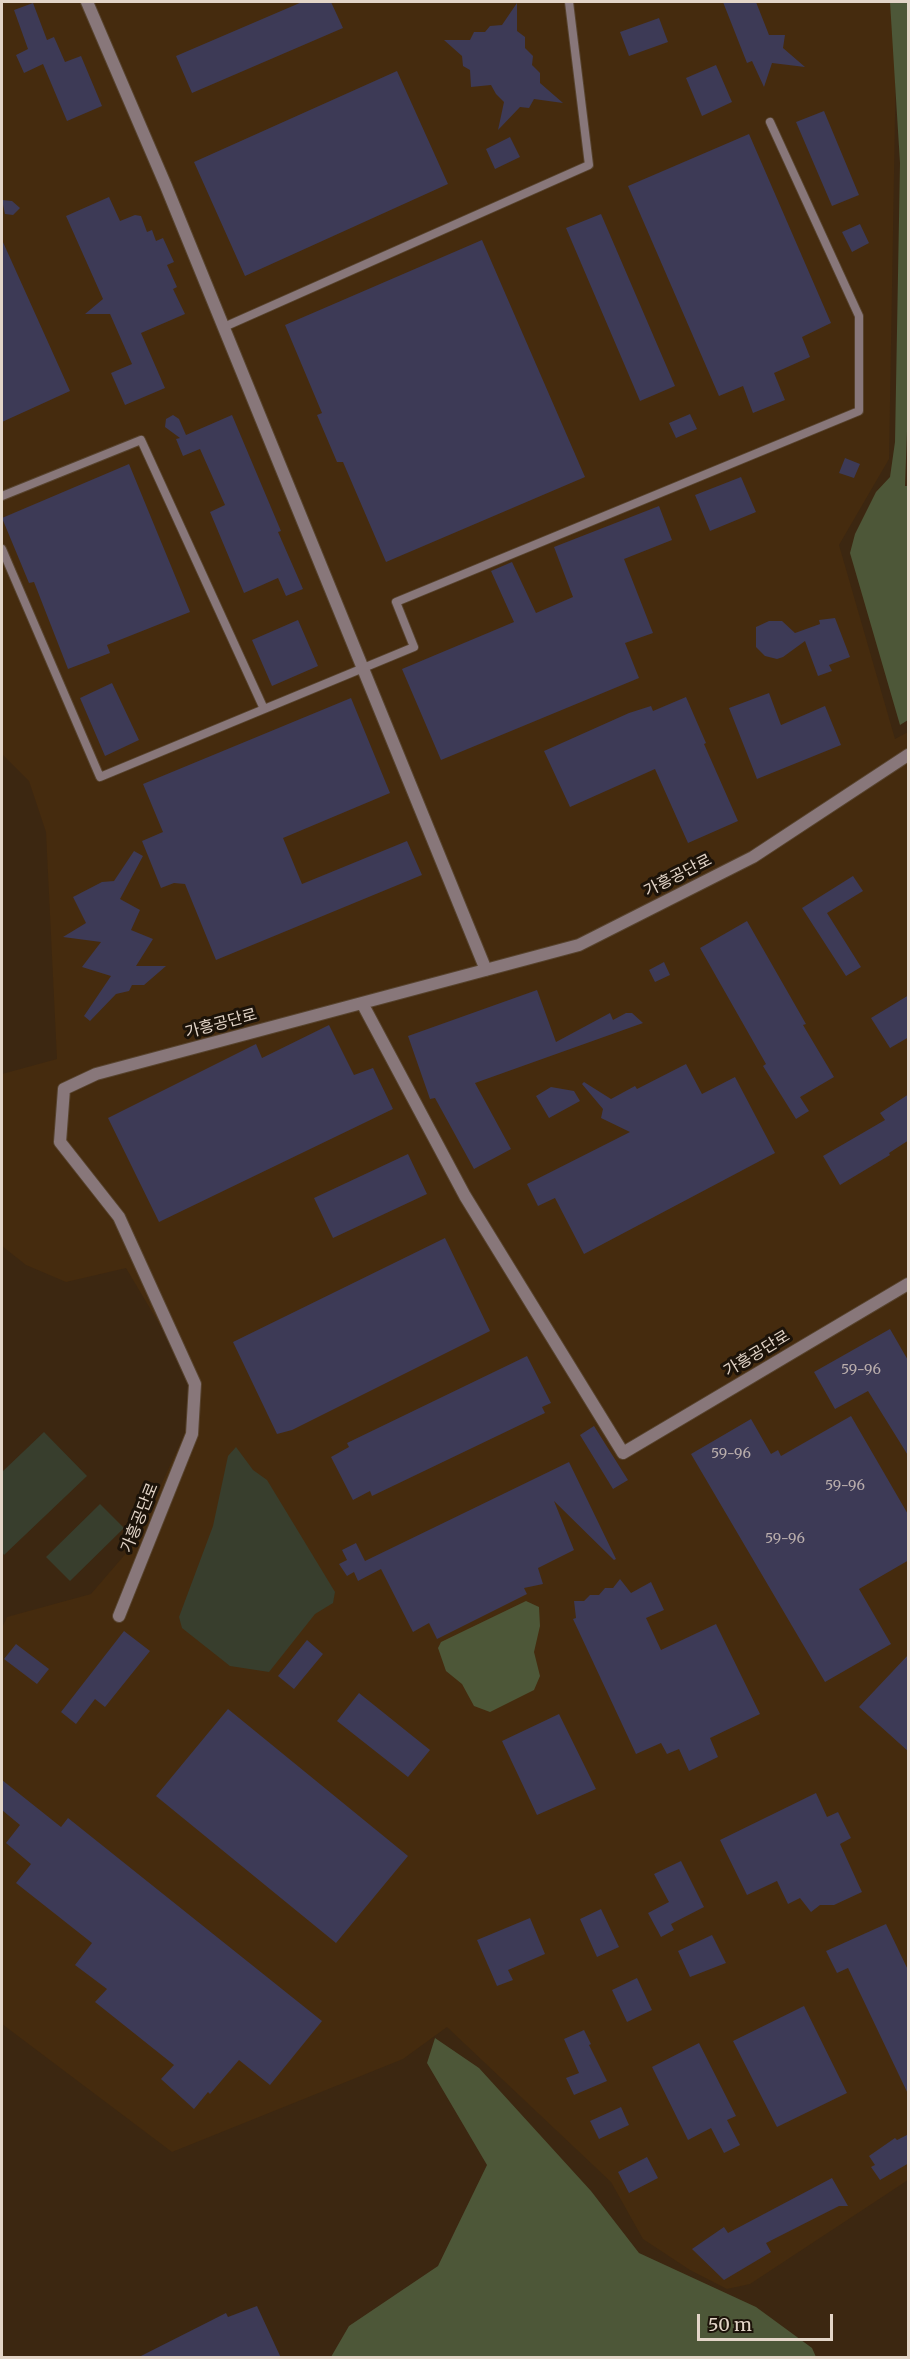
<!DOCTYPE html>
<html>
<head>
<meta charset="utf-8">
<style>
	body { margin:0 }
	#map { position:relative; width:910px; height:2359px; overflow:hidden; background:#3c2711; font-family:Merriweather,serif }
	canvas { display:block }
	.frame { position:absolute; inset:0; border:3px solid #e3d5c8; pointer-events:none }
	.scale { position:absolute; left:697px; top:2314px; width:136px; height:27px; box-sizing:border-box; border:3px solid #e3d5c8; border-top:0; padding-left:8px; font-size:18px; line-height:21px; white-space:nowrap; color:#e3d5c8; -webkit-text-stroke:4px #1c1309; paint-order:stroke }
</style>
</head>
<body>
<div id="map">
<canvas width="910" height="2359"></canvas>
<div class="frame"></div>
<div class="scale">50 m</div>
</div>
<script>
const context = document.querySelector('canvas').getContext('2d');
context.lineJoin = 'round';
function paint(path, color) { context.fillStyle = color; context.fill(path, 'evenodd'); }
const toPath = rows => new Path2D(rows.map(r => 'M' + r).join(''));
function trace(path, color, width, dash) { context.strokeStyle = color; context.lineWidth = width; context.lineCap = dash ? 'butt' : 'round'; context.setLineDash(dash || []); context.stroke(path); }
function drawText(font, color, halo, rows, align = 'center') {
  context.font = font + ' Merriweather,"Noto Sans KR",serif'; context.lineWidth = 6; context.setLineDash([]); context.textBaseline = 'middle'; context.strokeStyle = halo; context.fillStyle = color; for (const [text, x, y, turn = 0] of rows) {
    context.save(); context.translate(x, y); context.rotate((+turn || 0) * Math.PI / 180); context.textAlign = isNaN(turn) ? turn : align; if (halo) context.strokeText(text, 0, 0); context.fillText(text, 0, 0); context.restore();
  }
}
const built = toPath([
	[2,2,897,2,889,459,839,545,895,739,908,732,908,2180,750,2284,727,2289,690,2270,643,2239,611,2182,447,2027,403,2059,172,2152,2,2024,2,1628,7,1617,91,1594,134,1544,184,1435,195,1384,126,1268,66,1282,26,1265,2,1246,2,1074,57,1059,46,832,29,781,2,754]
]);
const green = toPath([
	[44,1432,87,1476,4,1555,2,1552,2,1472],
	[236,1447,253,1470,267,1480,335,1592,333,1603,315,1614,269,1672,230,1666,182,1628,179,1617,213,1526,228,1456],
	[100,1504,124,1528,70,1581,46,1557]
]);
const forest = toPath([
	[890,2,908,2,908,404,905,486,908,486,908,720,900,725,850,553,855,534,876,492,890,477,895,442,900,163],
	[526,1601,539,1607,540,1626,534,1652,540,1676,534,1690,490,1712,474,1706,462,1684,446,1671,438,1648,441,1642],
	[435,2038,479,2068,591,2191,639,2253,756,2307,812,2348,816,2357,331,2357,349,2326,438,2266,487,2165,427,2063]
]);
const building = toPath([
	[302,2,331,2,343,28,192,93,176,56],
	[723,2,756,2,769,35,785,35,783,48,805,67,772,63,764,87,752,61,747,63],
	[33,3,47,40,54,37,65,62,81,56,102,106,67,121,43,64,24,73,16,55,28,49,14,10],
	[517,3,517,31,525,37,525,48,533,56,532,65,540,73,540,83,563,103,534,99,529,108,520,107,498,130,504,102,496,94,491,85,471,87,470,70,463,66,462,56,444,40,470,40,474,32,485,32,490,26,502,25],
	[659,18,668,42,629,56,620,32],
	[716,65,732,102,702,116,686,78],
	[397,71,448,184,245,276,194,162],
	[824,111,859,195,832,206,796,122],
	[749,134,831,323,802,337,810,357,774,373,785,400,753,413,743,386,719,396,628,186],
	[510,137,520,157,495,169,486,149],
	[109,197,120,221,135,215,141,216,147,232,152,230,156,241,163,238,174,262,167,265,177,287,173,289,185,314,141,333,165,388,125,405,111,373,132,364,110,314,85,314,103,299,66,216],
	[2,200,12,201,20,208,13,215,5,214],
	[601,214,675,386,640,401,566,228],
	[860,224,869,243,852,252,842,232],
	[2,240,70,391,2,422],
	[482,240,585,477,386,562,343,462,337,462,317,415,322,413,285,325],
	[690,414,697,429,676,438,669,423],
	[173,415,179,419,186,435,232,415,281,531,278,532,303,589,286,596,278,578,244,593,210,512,225,505,200,449,183,456,176,439,180,438,165,427,166,419],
	[845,458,860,464,854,478,839,473],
	[129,464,190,612,107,645,110,653,68,669,34,582,29,583,2,518],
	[741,477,756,512,710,531,695,495],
	[659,506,672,540,624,559,653,633,625,643,639,678,441,760,402,669,514,622,491,571,512,562,536,613,573,597,554,547],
	[835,618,850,657,829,665,832,671,818,676,805,641,783,657,777,659,765,656,756,647,756,627,769,621,782,621,795,633,820,624,819,620],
	[298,620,318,666,272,686,252,640],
	[112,683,139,740,105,756,80,698],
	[769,693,781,725,825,706,841,745,757,779,729,708],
	[686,697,706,743,704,744,738,821,688,843,655,769,570,807,544,751,629,713,651,706,653,711],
	[351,698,390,793,283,838,302,884,407,841,422,875,216,960,185,884,174,883,161,888,142,841,163,832,143,784],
	[134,851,143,856,120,899,140,910,131,930,153,939,136,966,166,966,144,985,132,985,129,991,116,994,90,1021,84,1016,111,976,82,967,101,942,63,937,86,923,73,897,102,882,114,881],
	[853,876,863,891,827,913,861,967,846,976,802,908],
	[747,921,806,1024,803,1025,834,1077,800,1097,809,1111,796,1119,763,1066,766,1064,700,948],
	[664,962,670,975,655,982,649,970],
	[537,990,556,1042,610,1013,613,1020,626,1013,632,1013,643,1023,475,1083,511,1149,474,1169,435,1098,430,1099,408,1036],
	[909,995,909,1037,890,1048,871,1018],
	[329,1025,354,1075,373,1068,393,1109,159,1222,108,1118,256,1044,262,1058],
	[686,1064,702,1094,735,1077,775,1153,584,1254,555,1198,538,1206,527,1184,630,1132,601,1118,603,1109,582,1084,584,1082,611,1099,635,1086,637,1089],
	[551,1087,574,1091,580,1101,549,1118,536,1096],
	[909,1094,909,1140,889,1153,890,1155,840,1185,823,1156,885,1120,880,1113],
	[408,1154,427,1194,333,1238,314,1198],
	[445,1238,490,1331,292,1430,277,1434,233,1342],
	[890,1329,909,1362,909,1457,868,1391,835,1409,814,1372],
	[527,1356,551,1403,542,1407,545,1413,372,1496,370,1491,353,1500,331,1457,349,1447,347,1443],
	[851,1416,909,1516,909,1560,859,1589,891,1644,825,1682,691,1454,751,1419,771,1454,778,1450,781,1456],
	[594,1426,628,1480,613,1489,580,1435],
	[569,1462,616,1559,614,1560,554,1501,574,1550,538,1568,543,1584,524,1588,527,1594,437,1639,429,1623,413,1632,381,1569,358,1581,354,1572,347,1576,339,1564,347,1560,342,1550,356,1543,365,1561],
	[620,1579,631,1593,651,1582,664,1610,646,1618,661,1650,716,1624,760,1714,710,1738,718,1757,689,1771,679,1749,667,1754,661,1743,636,1754,573,1619,576,1618,574,1601,584,1601,590,1595,599,1595,605,1588,613,1588],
	[124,1631,150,1651,105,1707,95,1699,76,1724,61,1712],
	[307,1640,323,1654,294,1689,278,1676],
	[16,1644,49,1669,37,1684,4,1659],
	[909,1654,909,1752,859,1707],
	[359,1693,430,1750,408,1777,337,1721],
	[228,1709,408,1856,336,1943,156,1796],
	[559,1714,596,1789,537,1815,502,1741],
	[2,1780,61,1827,68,1818,322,2021,270,2085,239,2060,210,2094,208,2092,194,2109,161,2079,174,2065,95,2002,107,1989,75,1965,92,1943,16,1883,31,1864,6,1843,20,1825,2,1810],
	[816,1793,827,1817,838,1812,851,1838,840,1844,862,1892,834,1905,820,1905,811,1912,800,1898,788,1904,777,1881,747,1895,720,1840],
	[681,1861,704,1907,671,1924,674,1930,661,1937,648,1913,669,1902,654,1874],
	[601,1909,619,1947,597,1957,580,1919],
	[530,1918,545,1954,508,1970,513,1980,497,1986,477,1940],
	[886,1924,909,1972,909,2096,848,1968,837,1973,826,1951],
	[712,1935,726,1963,690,1977,678,1951],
	[637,1978,652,2010,627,2022,612,1990],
	[804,2006,847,2093,777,2127,733,2041],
	[584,2030,591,2044,589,2045,607,2081,574,2095,566,2078,579,2073,564,2039],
	[699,2043,736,2116,727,2120,740,2145,724,2153,711,2128,688,2140,652,2067],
	[621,2107,629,2125,599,2139,590,2121],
	[909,2134,909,2163,880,2180,871,2167,875,2165,869,2156,895,2138,897,2140],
	[647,2157,658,2178,629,2193,618,2172],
	[832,2178,848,2206,839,2206,766,2243,771,2252,724,2280,692,2249,724,2227,728,2233],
	[257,2306,281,2358,137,2358,226,2313,228,2317]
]);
const service = toPath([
	[224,327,589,165,569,2],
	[2,496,141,440,264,709],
	[2,549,100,777,414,647,396,602,859,411,859,316,770,122]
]);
const minor = toPath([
	[87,2,166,186,486,970],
	[362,1003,465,1196,623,1453,908,1284],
	[119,1616,192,1434,195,1384,119,1217,60,1142,64,1089,96,1074,579,945,753,857,908,755]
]);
const numberNames = [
	["59-96",861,1370],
	["59-96",731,1454],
	["59-96",845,1486],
	["59-96",785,1539]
];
const streetNames = [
	["가흥공단로",678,876,-27],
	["가흥공단로",221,1024,-15],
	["가흥공단로",757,1354,-31],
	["가흥공단로",140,1518,-68]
];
paint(built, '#452b0e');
paint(green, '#383e2d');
paint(forest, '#4d5738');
paint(building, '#3d3a56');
trace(service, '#57432e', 10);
trace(minor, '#57432e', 14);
trace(service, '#88777a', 8);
trace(minor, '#88777a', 12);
drawText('14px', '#baaeac', null, numberNames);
drawText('16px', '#e3d5c8', '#1c1309', streetNames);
</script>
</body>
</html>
